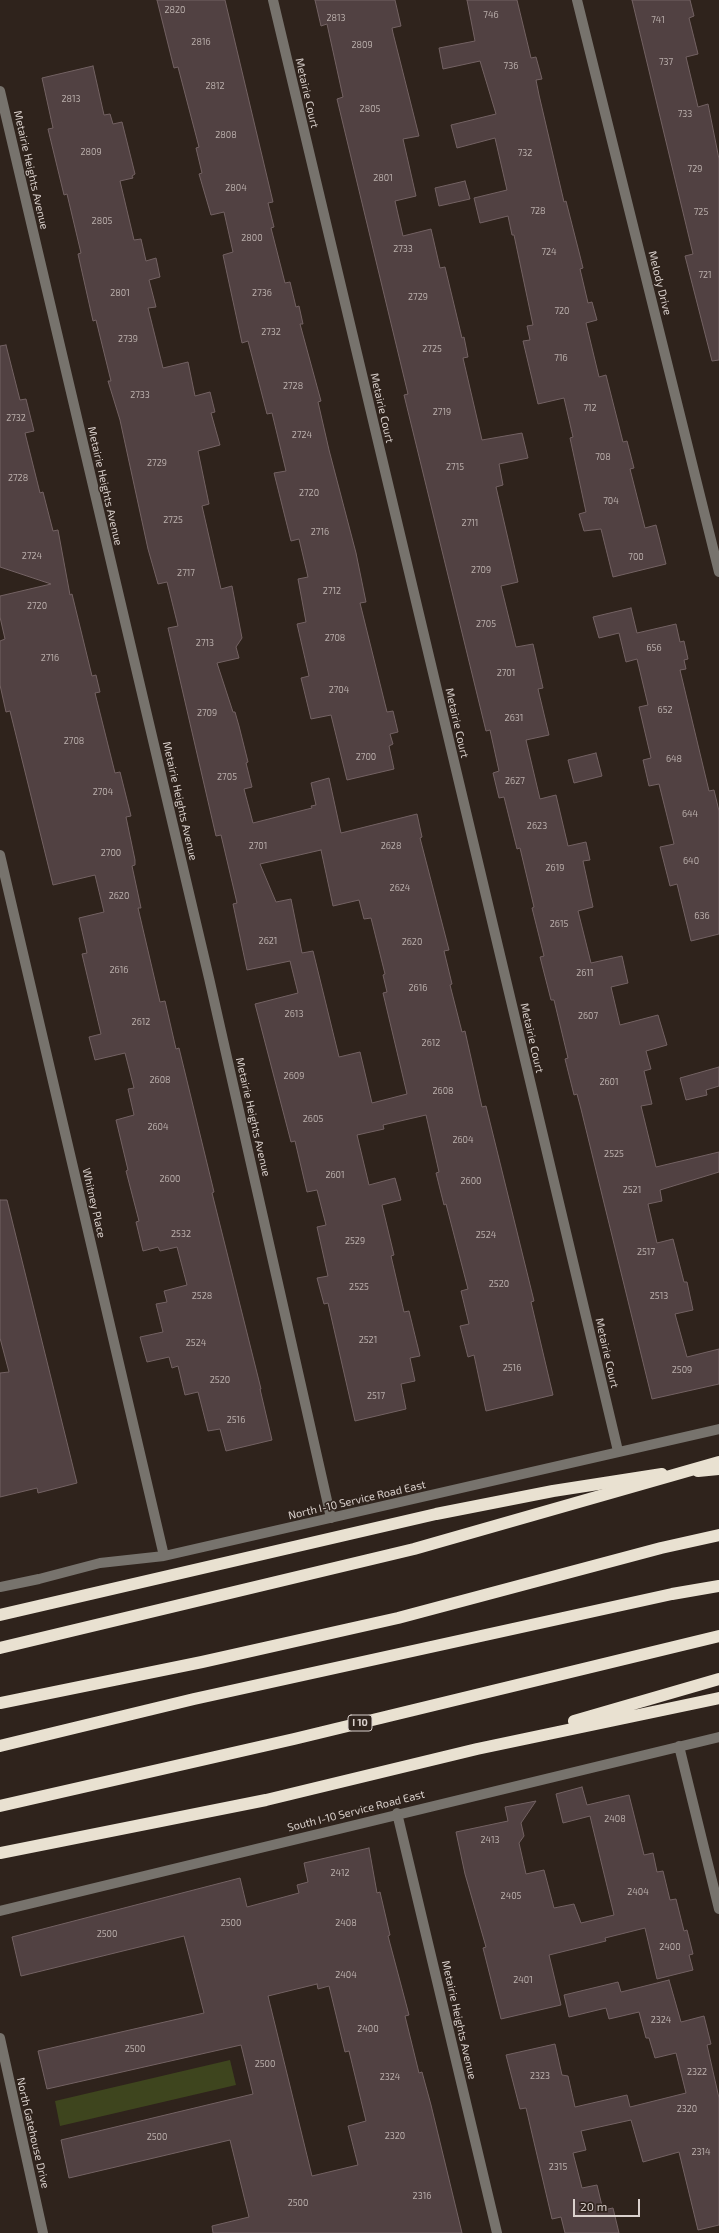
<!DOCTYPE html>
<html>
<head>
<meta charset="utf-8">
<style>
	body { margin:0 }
	#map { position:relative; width:719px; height:2233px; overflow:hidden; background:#2f231c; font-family:"Exo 2",sans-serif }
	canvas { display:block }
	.scale { position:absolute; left:573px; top:2199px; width:67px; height:18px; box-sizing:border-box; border:2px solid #dad1cd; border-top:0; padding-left:5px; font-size:12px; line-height:14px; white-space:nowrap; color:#dad1cd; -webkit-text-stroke:3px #2f231c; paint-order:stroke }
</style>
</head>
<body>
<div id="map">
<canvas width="719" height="2233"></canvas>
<div class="scale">20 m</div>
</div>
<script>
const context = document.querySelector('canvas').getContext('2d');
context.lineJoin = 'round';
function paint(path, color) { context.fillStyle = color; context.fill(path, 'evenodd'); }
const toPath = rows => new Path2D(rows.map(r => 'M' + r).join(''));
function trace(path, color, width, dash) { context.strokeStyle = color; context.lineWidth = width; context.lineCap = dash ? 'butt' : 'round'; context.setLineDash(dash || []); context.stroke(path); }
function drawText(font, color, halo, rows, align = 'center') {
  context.font = font + ' "Exo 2",sans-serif'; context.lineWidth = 3; context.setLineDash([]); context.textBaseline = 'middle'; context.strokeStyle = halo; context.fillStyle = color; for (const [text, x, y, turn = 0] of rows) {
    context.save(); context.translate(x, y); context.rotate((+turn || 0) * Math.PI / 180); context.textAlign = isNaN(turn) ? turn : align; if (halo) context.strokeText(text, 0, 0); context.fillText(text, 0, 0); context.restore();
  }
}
const green = toPath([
	[230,2060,236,2085,60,2126,55,2101]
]);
const building = toPath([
	[157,0,225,0,273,202,268,203,274,227,271,228,285,283,290,282,296,307,299,306,303,324,300,324,321,401,318,402,329,450,356,553,366,602,360,603,387,712,393,711,398,732,390,734,393,744,389,746,394,769,347,780,331,715,311,719,301,678,309,676,297,624,306,622,298,579,308,577,299,539,291,541,274,473,286,471,272,413,267,414,248,341,242,343,223,255,233,252,224,212,211,215,199,174,202,173,196,148,199,147,178,67,174,68,157,0],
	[315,0,395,0,401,26,392,28,393,33,419,136,403,139,416,196,395,201,403,236,431,229,440,268,445,267,462,338,464,337,468,357,463,358,482,440,522,433,528,458,499,464,503,485,496,487,518,582,501,586,516,647,533,644,543,688,538,689,549,735,526,740,540,799,556,795,568,846,586,842,590,860,583,861,593,907,578,911,591,963,622,956,628,983,611,987,620,1025,658,1015,667,1045,646,1051,651,1069,644,1071,652,1104,641,1106,656,1167,719,1152,719,1172,660,1190,662,1201,648,1204,657,1243,673,1239,684,1282,687,1282,693,1310,675,1314,687,1357,719,1349,719,1384,652,1399,581,1109,577,1094,574,1095,565,1059,568,1058,554,1000,551,1000,540,957,544,956,532,908,534,907,520,848,517,849,504,797,499,798,493,773,499,771,490,730,486,731,404,395,408,394,337,99,343,97,327,24,321,26,315,0],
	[467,0,517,0,531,58,536,57,542,79,536,80,539,95,564,202,566,201,579,252,583,268,580,269,588,303,592,302,597,320,586,323,599,377,606,375,623,442,627,441,634,468,630,469,645,528,656,525,666,564,613,577,601,529,584,531,579,514,586,512,570,438,573,437,564,398,538,404,523,341,530,340,527,326,533,325,514,235,512,235,508,216,480,223,474,198,507,190,495,138,457,148,451,125,496,114,480,61,443,69,439,48,475,41,467,0],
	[632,0,690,0,694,16,689,18,698,54,686,57,698,107,708,104,719,159,719,360,712,361,685,256,693,254,632,0],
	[93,66,104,115,110,114,113,124,122,122,135,174,132,176,133,178,120,181,134,240,141,239,146,261,156,258,160,277,149,280,156,307,148,308,163,368,188,362,195,396,210,392,215,412,211,413,220,445,198,451,209,504,202,506,221,589,232,586,242,638,236,647,239,658,217,663,233,712,235,712,239,726,248,762,246,763,252,787,244,789,253,823,312,808,311,806,316,805,311,783,329,778,341,833,417,814,422,837,420,838,449,950,444,951,452,984,450,985,462,1032,465,1031,482,1107,486,1106,534,1301,531,1302,553,1395,486,1411,474,1355,468,1357,460,1326,469,1324,461,1291,468,1289,446,1204,444,1205,436,1173,439,1172,426,1115,383,1125,384,1129,357,1135,369,1185,395,1178,401,1200,382,1205,394,1255,391,1256,404,1312,409,1311,420,1356,410,1358,415,1381,401,1384,406,1409,355,1421,328,1303,324,1304,317,1278,328,1276,317,1227,326,1225,317,1190,307,1192,295,1141,291,1142,255,1004,298,993,290,961,247,970,233,904,237,903,221,835,216,836,168,628,178,626,167,582,158,584,148,549,120,420,108,381,111,381,96,320,93,321,78,254,81,253,67,194,64,195,48,129,53,128,42,78,93,66],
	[321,850,333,906,359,900,364,919,371,918,385,974,383,975,387,992,383,993,407,1094,372,1103,360,1052,339,1057,313,951,302,953,291,899,276,902,260,864,321,850],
	[465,181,470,199,439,206,435,188,465,181],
	[6,345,20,400,26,399,34,431,25,433,40,493,43,492,53,531,58,530,70,595,72,594,92,676,96,675,100,692,95,693,115,773,120,772,131,816,126,817,135,860,135,865,132,866,141,908,138,908,160,1002,165,1001,176,1049,179,1048,214,1192,212,1193,261,1389,260,1389,272,1440,226,1451,220,1429,208,1431,198,1392,185,1395,178,1366,172,1368,169,1357,147,1362,140,1337,163,1332,156,1304,167,1302,164,1291,187,1285,177,1247,160,1251,158,1247,143,1251,136,1222,139,1221,126,1171,128,1170,116,1120,134,1115,128,1089,134,1088,125,1053,95,1060,89,1037,101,1034,82,954,87,953,79,918,104,912,95,875,53,885,10,711,6,712,0,685,0,641,5,639,0,617,0,596,51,584,0,567,0,346,6,345],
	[631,608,637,633,676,624,680,642,684,641,688,659,684,660,686,669,680,670,709,791,714,790,719,811,719,934,691,941,677,884,670,886,660,847,674,844,659,784,649,786,643,760,651,758,639,707,648,705,637,659,626,662,619,633,599,638,593,617,631,608],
	[596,753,602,776,574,783,568,760,596,753],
	[719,1067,719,1086,706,1090,707,1095,686,1100,680,1078,719,1067],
	[0,1200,7,1200,77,1483,38,1493,37,1488,0,1497,0,1373,9,1372,0,1338,0,1200],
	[582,1787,587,1805,629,1795,644,1855,653,1853,657,1872,663,1871,670,1900,676,1899,684,1931,687,1930,693,1954,689,1955,693,1970,657,1979,645,1928,605,1938,606,1941,549,1955,561,2005,501,2019,483,1948,486,1947,465,1874,456,1832,508,1821,505,1807,536,1801,521,1823,524,1836,519,1843,526,1874,544,1870,554,1908,574,1904,581,1923,614,1915,590,1816,563,1823,556,1794,582,1787],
	[369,1848,377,1893,380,1892,390,1935,388,1936,409,2015,405,2016,419,2073,422,2072,431,2105,462,2233,213,2233,212,2226,249,2217,230,2140,69,2178,61,2140,253,2094,241,2045,47,2089,38,2051,204,2013,184,1936,21,1976,12,1937,240,1878,247,1907,299,1893,297,1885,308,1882,304,1863,369,1848],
	[317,1984,318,1989,329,1986,345,2052,349,2051,366,2121,348,2126,358,2165,312,2176,268,1996,317,1984],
	[669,1980,681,2022,704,2016,711,2044,707,2045,719,2098,719,2225,698,2230,679,2152,643,2162,631,2120,581,2131,586,2150,573,2153,582,2188,597,2185,603,2210,613,2208,619,2233,565,2233,561,2217,552,2219,526,2108,520,2109,506,2055,555,2044,562,2075,568,2076,575,2107,627,2095,630,2107,686,2093,676,2053,655,2058,649,2038,646,2038,639,2012,609,2019,606,2008,569,2017,564,1995,618,1982,621,1992,669,1980]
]);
const minor = toPath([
	[273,0,618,1451],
	[577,0,719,572],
	[0,91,209,978,331,1518],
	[0,855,164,1556],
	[0,1587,39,1579,100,1563,164,1556,719,1429],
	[679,1746,719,1909],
	[397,1813,497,2233],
	[0,1911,719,1737],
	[0,2038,43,2233]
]);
const highway = toPath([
	[698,1471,719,1469],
	[0,1615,436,1514,553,1491,662,1474],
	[0,1703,202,1662,398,1618,661,1548,719,1535],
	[574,1721,719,1679],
	[0,1746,194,1699,672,1594,719,1586],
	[0,1806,294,1739,719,1636],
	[0,1853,266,1800,477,1749,719,1698]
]);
const highwayBridge = toPath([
	[0,1648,414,1549,719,1462]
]);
const numberNames = [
	["2820",175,10],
	["746",491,15],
	["2813",336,18],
	["741",658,20],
	["2816",201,42],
	["2809",362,45],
	["737",666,62],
	["736",511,66],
	["2812",215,86],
	["2813",71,99],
	["2805",370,109],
	["733",685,114],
	["2808",226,135],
	["2809",91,152],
	["732",525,153],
	["729",695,169],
	["2801",383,178],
	["2804",236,188],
	["728",538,211],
	["725",701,212],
	["2805",102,221],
	["2800",252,238],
	["2733",403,249],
	["724",549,252],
	["721",705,275],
	["2801",120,293],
	["2736",262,293],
	["2729",418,297],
	["720",562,311],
	["2732",271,332],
	["2739",128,339],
	["2725",432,349],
	["716",561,358],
	["2728",293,386],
	["2733",140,395],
	["712",590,408],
	["2719",442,412],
	["2732",16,418],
	["2724",302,435],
	["708",603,457],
	["2729",157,463],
	["2715",455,467],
	["2728",18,478],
	["2720",309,493],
	["704",611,501],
	["2725",173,520],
	["2711",470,523],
	["2716",320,532],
	["2724",32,556],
	["700",636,557],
	["2709",481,570],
	["2717",186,573],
	["2712",332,591],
	["2720",37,606],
	["2705",486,624],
	["2708",335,638],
	["2713",205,643],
	["656",654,648],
	["2716",50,658],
	["2701",506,673],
	["2704",339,690],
	["652",665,710],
	["2709",207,713],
	["2631",514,718],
	["2708",74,741],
	["2700",366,757],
	["648",674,759],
	["2705",227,777],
	["2627",515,781],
	["2704",103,792],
	["644",690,814],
	["2623",537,826],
	["2701",258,846],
	["2628",391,846],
	["2700",111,853],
	["640",691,861],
	["2619",555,868],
	["2624",400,888],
	["2620",119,896],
	["636",702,916],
	["2615",559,924],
	["2621",268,941],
	["2620",412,942],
	["2616",119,970],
	["2611",585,973],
	["2616",418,988],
	["2613",294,1014],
	["2607",588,1016],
	["2612",141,1022],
	["2612",431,1043],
	["2609",294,1076],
	["2608",160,1080],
	["2601",609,1082],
	["2608",443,1091],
	["2605",313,1119],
	["2604",158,1127],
	["2604",463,1140],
	["2525",614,1154],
	["2601",335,1175],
	["2600",170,1179],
	["2600",471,1181],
	["2521",632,1190],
	["2532",181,1234],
	["2524",486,1235],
	["2529",355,1241],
	["2517",646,1252],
	["2520",499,1284],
	["2525",359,1287],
	["2528",202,1296],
	["2513",659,1296],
	["2521",368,1340],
	["2524",196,1343],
	["2516",512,1368],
	["2509",682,1370],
	["2520",220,1380],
	["2517",376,1396],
	["2516",236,1420],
	["2408",615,1819],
	["2413",490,1840],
	["2412",340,1873],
	["2404",638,1892],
	["2405",511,1896],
	["2500",231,1923],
	["2408",346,1923],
	["2500",107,1934],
	["2400",670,1947],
	["2404",346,1975],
	["2401",523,1980],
	["2324",661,2020],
	["2400",368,2029],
	["2500",135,2049],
	["2500",265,2064],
	["2322",697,2072],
	["2323",540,2076],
	["2324",390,2077],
	["2320",687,2109],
	["2320",395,2136],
	["2500",157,2137],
	["2314",701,2152],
	["2315",558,2167],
	["2316",422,2196],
	["2500",298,2203]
];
const shields = [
	[360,1723,24]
];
const shieldNames = [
	["I 10",360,1723]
];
const streetNames = [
	["Metairie Court",307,93,77],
	["Metairie Heights Avenue",31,170,77],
	["Melody Drive",660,283,76],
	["Metairie Court",382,408,77],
	["Metairie Heights Avenue",105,486,77],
	["Metairie Court",457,723,77],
	["Metairie Heights Avenue",180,801,77],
	["Metairie Court",532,1038,77],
	["Metairie Heights Avenue",253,1117,77],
	["Whitney Place",94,1203,77],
	["Metairie Court",607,1353,77],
	["North I-10 Service Road East",357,1500,-13],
	["South I-10 Service Road East",356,1811,-14],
	["Metairie Heights Avenue",459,2020,77],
	["North Gatehouse Drive",33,2133,77]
];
paint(green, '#3e451e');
paint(building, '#514142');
trace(building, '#736263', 1);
trace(minor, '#77736d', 10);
trace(highway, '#e9e1d1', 12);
trace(highwayBridge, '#e9e1d1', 12);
drawText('9px', '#b8adaa', null, numberNames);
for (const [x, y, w] of shields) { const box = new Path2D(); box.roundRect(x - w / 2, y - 8, w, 16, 3); context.fillStyle = '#2f231c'; context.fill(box); trace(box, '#dad1cd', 1); }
drawText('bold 10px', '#dad1cd', null, shieldNames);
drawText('11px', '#dad1cd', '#2f231c', streetNames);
</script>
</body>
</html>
